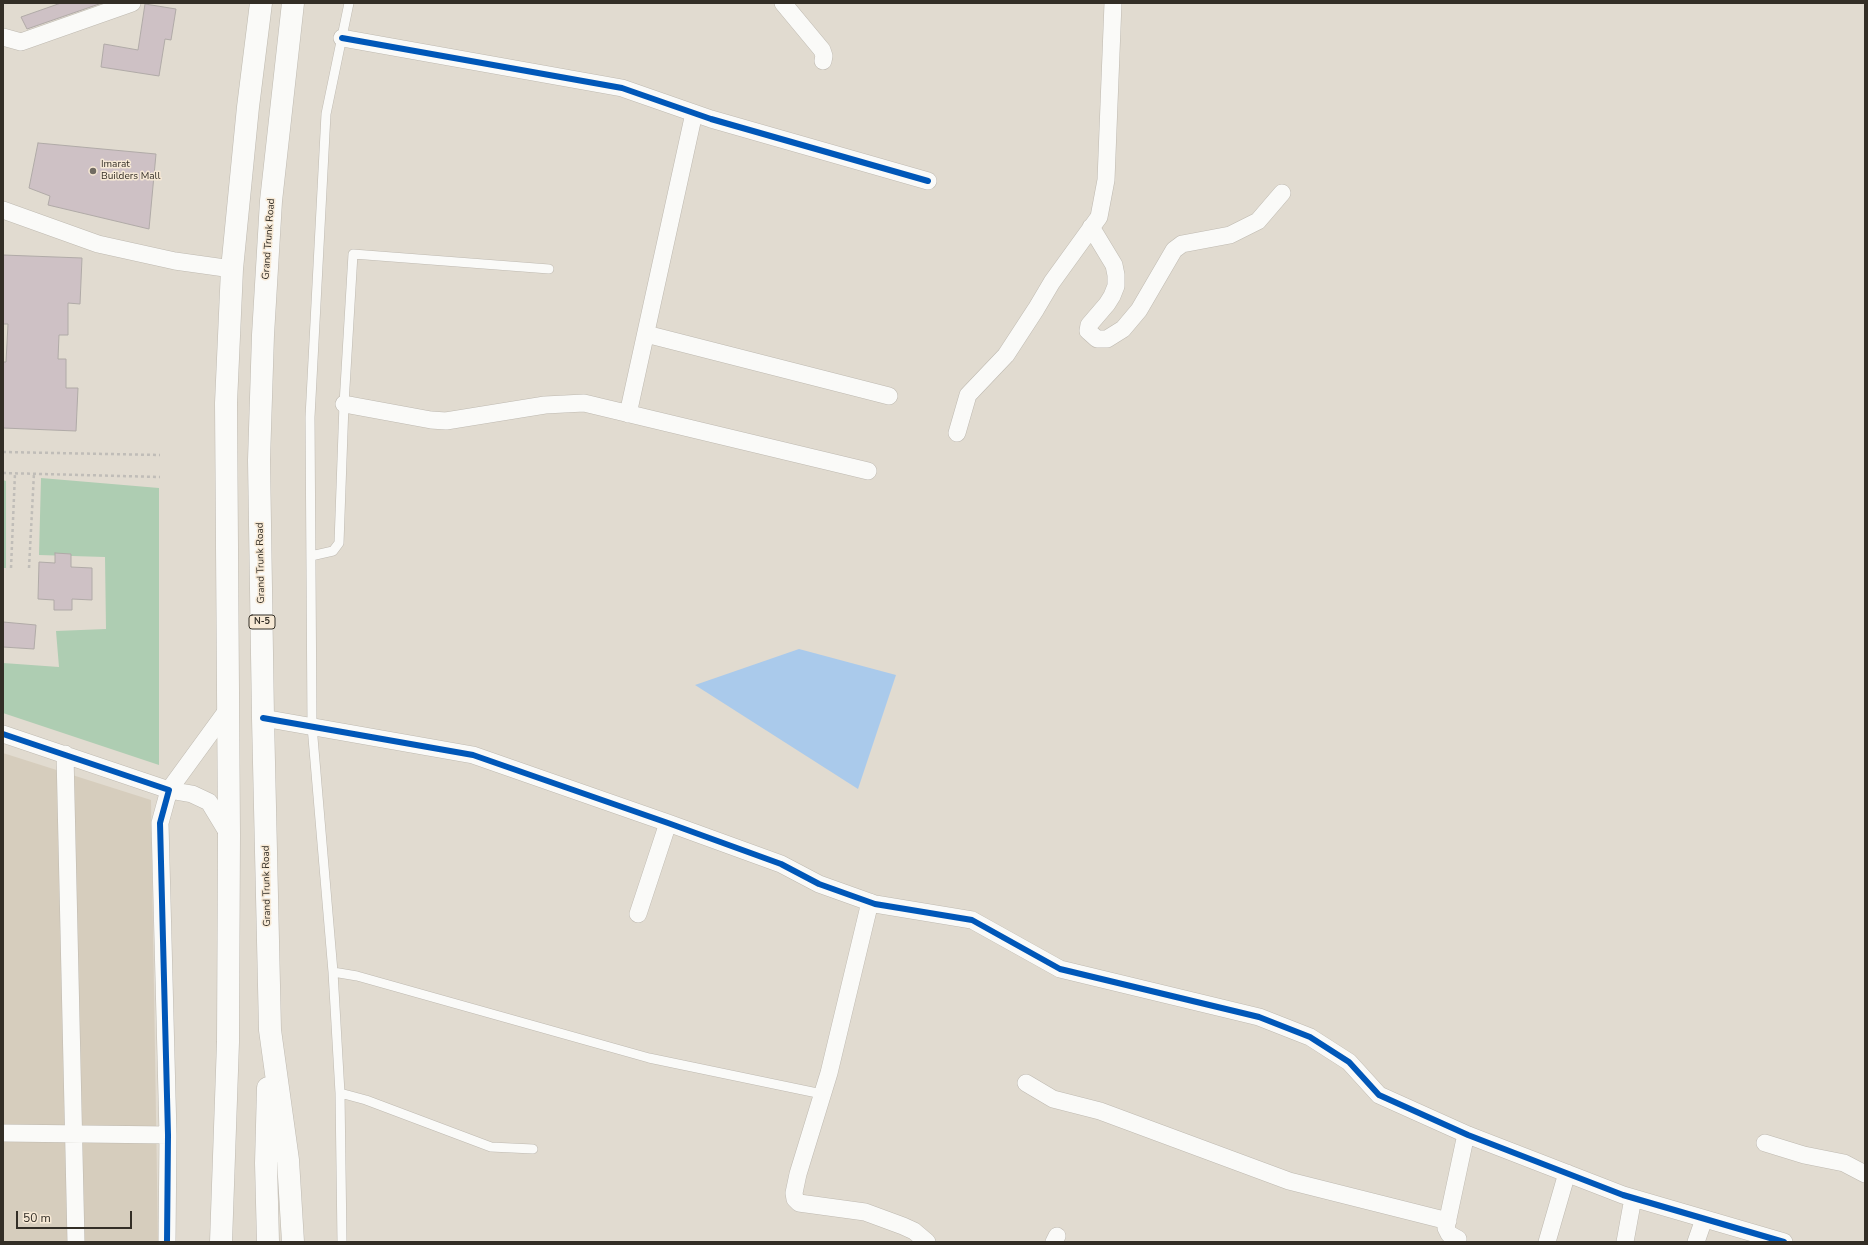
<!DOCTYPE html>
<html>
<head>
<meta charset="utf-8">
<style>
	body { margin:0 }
	#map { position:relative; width:1868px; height:1245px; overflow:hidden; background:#e1dbd0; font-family:"Nunito Sans",sans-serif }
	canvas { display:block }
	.frame { position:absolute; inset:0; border:4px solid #332e26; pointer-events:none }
	.scale { position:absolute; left:16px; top:1211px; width:116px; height:18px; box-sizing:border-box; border:2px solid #332e26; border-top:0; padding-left:5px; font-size:12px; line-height:14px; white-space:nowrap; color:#332e26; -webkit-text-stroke:3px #f7e9d5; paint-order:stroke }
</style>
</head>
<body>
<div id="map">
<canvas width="1868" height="1245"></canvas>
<div class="frame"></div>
<div class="scale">50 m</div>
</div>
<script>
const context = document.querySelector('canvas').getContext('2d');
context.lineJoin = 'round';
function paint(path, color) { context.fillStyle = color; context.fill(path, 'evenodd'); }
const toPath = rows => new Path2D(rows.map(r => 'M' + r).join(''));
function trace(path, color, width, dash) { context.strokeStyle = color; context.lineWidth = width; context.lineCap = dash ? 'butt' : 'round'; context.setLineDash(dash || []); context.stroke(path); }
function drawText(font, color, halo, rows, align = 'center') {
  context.font = font + ' "Nunito Sans",sans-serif'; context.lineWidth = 3; context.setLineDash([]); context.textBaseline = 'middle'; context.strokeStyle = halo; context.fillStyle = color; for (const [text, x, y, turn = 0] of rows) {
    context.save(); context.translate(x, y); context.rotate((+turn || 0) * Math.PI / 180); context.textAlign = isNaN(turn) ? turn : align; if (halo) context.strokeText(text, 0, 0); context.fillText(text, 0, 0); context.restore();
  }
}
const commercial = toPath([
	[3,753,151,800,158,1242,3,1242]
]);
const green = toPath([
	[41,478,159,488,159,765,3,713,3,663,59,667,56,631,106,629,105,557,39,555],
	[3,480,6,481,6,568,3,568]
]);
const water = toPath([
	[799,649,896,675,858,789,695,685]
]);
const building = toPath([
	[61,3,102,3,27,29,21,17,61,3],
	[145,4,176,9,171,40,165,39,159,76,101,67,104,44,138,50,145,4],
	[38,143,156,154,149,229,48,205,50,196,29,188,38,143],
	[3,255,82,258,80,304,68,303,68,335,59,335,58,359,66,359,66,388,78,388,76,431,3,428,3,362,6,362,8,324,3,324,3,255],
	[55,553,71,554,71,567,92,568,92,600,72,599,72,610,54,610,54,600,38,599,39,562,55,563,55,553],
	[3,622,36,625,34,649,3,647,3,622]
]);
const path = toPath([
	[3,452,160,455],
	[3,473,160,477],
	[11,568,15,473],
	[29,568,34,473]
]);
const lane = toPath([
	[311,556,333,551,339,543,344,404,353,254,549,269],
	[333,972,357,976,649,1058,822,1094],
	[340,1093,366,1100,491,1147,533,1149],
	[342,1242,340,1093,333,972,312,726,310,417,326,114,349,3]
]);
const street = toPath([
	[783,3,822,50,824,56,823,61],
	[3,37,21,42,132,3],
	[342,38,622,88,711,119,928,181],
	[3,210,98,244,175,261,232,269],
	[1091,227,1114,265,1116,275,1116,286,1112,296,1107,304,1089,325,1088,331,1097,339,1107,339,1123,329,1139,310,1174,250,1182,244,1230,235,1258,221,1282,193],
	[646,334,889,396],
	[344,404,431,420,446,421,545,405,584,403,868,471],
	[628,414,694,113],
	[957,433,968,395,1006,355,1036,309,1052,282,1099,217,1106,180,1113,3],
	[228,709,169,790,192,794,209,802,229,835],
	[263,718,473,755,668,823,781,864,819,884,875,904,972,920,1060,969,1259,1017,1310,1037,1349,1062,1379,1095,1468,1135,1623,1195,1784,1242],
	[3,734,169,790,160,823,168,1135,167,1242],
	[65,754,76,1242],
	[870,902,829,1073,798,1174,794,1193,795,1199,799,1203,865,1212,903,1226,914,1231,927,1242],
	[638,914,668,823],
	[1026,1083,1053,1099,1100,1111,1289,1181,1448,1221],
	[3,1133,168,1135],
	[1765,1143,1804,1155,1844,1163,1865,1174],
	[1054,1242,1057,1236],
	[1457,1242,1458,1239,1449,1234,1446,1228,1466,1134],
	[1547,1242,1567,1173],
	[1625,1242,1633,1198],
	[1696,1242,1704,1219]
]);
const highway = toPath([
	[293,3,271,201,263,335,259,460,263,718,270,1030,288,1160,293,1242],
	[221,1242,228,1042,229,835,226,403,232,269,248,107,261,3],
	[268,1242,266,1163,268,1088]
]);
const cycleway = toPath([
	[342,38,622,88,711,119,928,181],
	[263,718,473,755,668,823,781,864,819,884,875,904,972,920,1060,969,1259,1017,1310,1037,1349,1062,1379,1095,1468,1135,1623,1195,1784,1242],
	[3,734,169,790,160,823,168,1135,167,1242]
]);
const markers = [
	[93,171,4,"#706b62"]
];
const shields = [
	[262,622,26]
];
const shieldNames = [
	["N-5",262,622]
];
const poiNames = [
	["Imarat",101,165],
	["Builders Mall",101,177]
];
const streetNames = [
	["Grand Trunk Road",269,239,-86],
	["Grand Trunk Road",261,563,-91],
	["Grand Trunk Road",267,886,-91]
];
paint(commercial, '#d6cdbd');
paint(green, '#aecdb2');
paint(water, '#aacaeb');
paint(building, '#cec1c5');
trace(building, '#b0aaa7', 1);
trace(lane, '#beb9b0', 10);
trace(street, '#beb9b0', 18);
trace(highway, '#beb9b0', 23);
trace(path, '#c0bdb8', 2.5, [3, 3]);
trace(lane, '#fafaf8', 9);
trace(street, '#fafaf8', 17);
trace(highway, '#fafaf8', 22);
trace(cycleway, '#0057b8', 6);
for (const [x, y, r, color] of markers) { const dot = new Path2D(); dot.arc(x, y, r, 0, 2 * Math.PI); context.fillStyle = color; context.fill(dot); trace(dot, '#f7e9d5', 1.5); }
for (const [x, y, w] of shields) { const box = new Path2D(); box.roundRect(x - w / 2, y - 7, w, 14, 3); context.fillStyle = '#f7e9d5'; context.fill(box); trace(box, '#332e26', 1); }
drawText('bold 9px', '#332e26', null, shieldNames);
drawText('10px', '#332e26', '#f7e9d5', poiNames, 'left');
drawText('10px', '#332e26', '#f7e9d5', streetNames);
</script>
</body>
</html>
